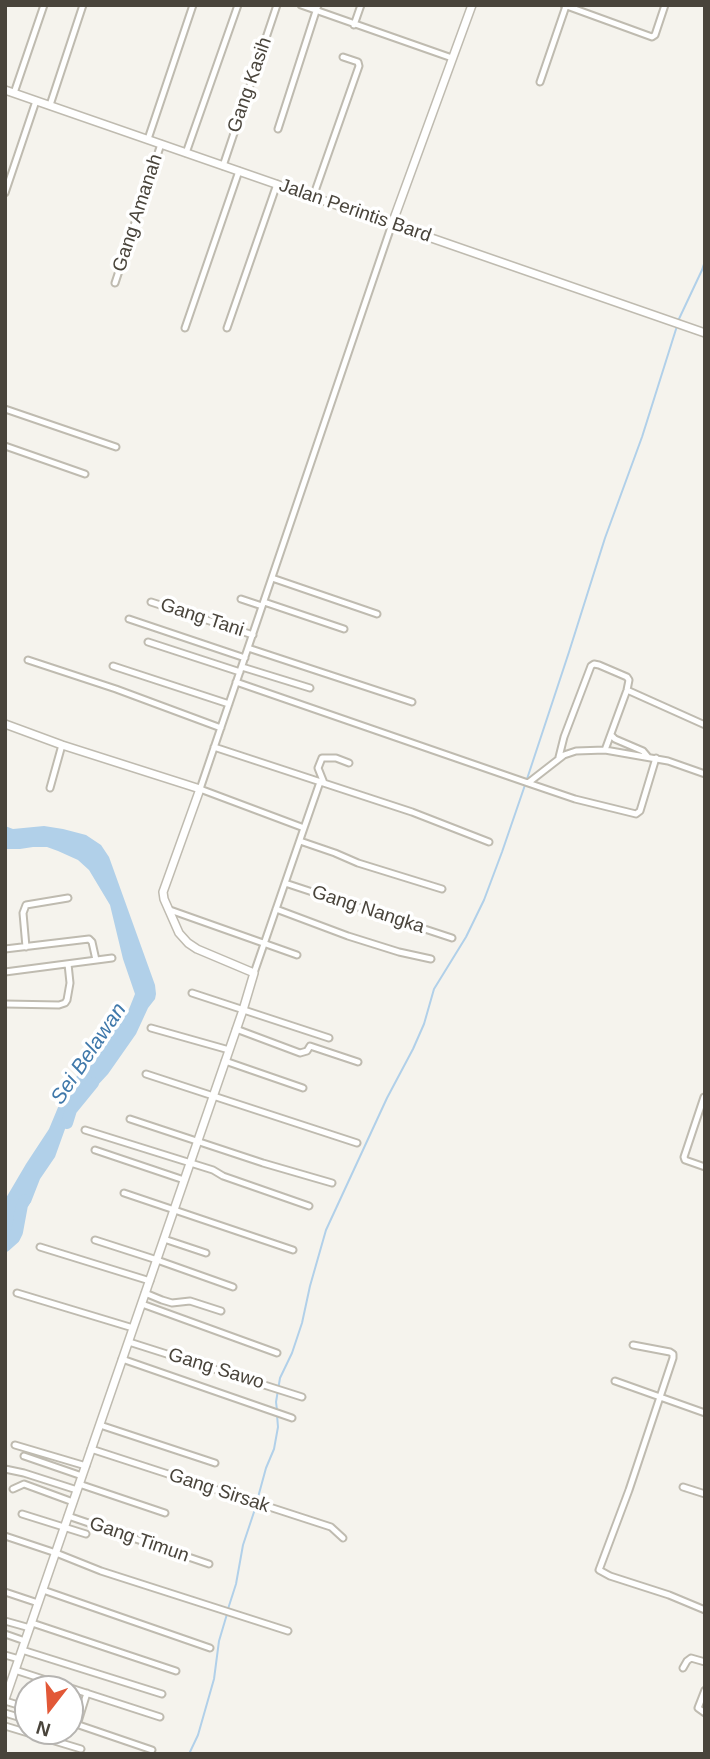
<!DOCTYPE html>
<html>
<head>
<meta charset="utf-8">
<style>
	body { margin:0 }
	#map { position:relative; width:710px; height:1759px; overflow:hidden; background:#f5f3ed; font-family:Arial,sans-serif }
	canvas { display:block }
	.frame { position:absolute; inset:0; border:7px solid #49443b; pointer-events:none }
	.north { position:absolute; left:14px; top:1675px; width:70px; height:70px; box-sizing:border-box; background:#fff; border:2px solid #b6b4b1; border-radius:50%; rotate:197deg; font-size:19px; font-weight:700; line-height:28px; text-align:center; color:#49443b }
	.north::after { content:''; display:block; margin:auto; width:24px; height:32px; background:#e25837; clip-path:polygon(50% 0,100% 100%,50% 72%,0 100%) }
</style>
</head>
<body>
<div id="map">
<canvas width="710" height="1759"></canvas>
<div class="frame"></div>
<div class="north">N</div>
</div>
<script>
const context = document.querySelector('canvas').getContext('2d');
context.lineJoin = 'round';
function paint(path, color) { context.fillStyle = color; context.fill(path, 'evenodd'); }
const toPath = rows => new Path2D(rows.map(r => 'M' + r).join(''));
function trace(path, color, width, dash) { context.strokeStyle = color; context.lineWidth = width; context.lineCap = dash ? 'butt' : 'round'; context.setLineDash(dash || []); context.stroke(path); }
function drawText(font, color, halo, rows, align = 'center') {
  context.font = font + ' Arial,sans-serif'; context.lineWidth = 7; context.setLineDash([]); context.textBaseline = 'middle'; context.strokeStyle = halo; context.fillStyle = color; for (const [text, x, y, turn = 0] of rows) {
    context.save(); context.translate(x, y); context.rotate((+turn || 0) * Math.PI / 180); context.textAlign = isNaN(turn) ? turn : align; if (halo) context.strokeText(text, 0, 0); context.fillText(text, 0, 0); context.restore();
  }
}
const water = toPath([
	[5,826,13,829,44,826,63,829,86,835,101,845,109,857,155,985,156,994,155,999,148,1008,136,1034,108,1074,96,1087,80,1097,74,1104,55,1157,40,1179,31,1202,20,1216,13,1233,5,1244,6,1198,26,1164,49,1129,59,1105,65,1094,104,1035,129,1009,135,994,123,959,110,905,89,870,78,860,58,851,47,847,33,847,20,849,5,849]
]);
const stream = toPath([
	[678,321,702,270,705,261],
	[527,779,569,652,605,538,642,437,677,326],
	[277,1410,276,1402,280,1378,292,1353,302,1323,310,1286,326,1230,387,1098,413,1049,424,1024,434,989,466,937,484,900,502,852,525,785],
	[257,1501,266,1468,274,1449,278,1427,277,1415],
	[228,1609,236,1584,243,1545,256,1506],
	[189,1754,198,1735,214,1679,219,1641,227,1614]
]);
const river = toPath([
	[67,1123,71,1110,93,1083],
	[5,1246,14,1238,17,1232,22,1205,25,1200]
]);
const minor = toPath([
	[301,5,452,58],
	[564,5,652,37,655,35,665,5],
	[354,25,361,5],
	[540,82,566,6],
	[14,93,44,5],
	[50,105,83,5],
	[278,129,318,5],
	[148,139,193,5],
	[186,153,238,5],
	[223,166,277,5],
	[5,193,36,101],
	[313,197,359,66,358,62,343,57],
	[115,283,161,144],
	[185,328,239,171],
	[227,328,277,184],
	[5,409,116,447],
	[5,446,85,474],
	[272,578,377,614],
	[241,599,262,606],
	[151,602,253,635],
	[264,602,344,629],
	[129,619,245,658],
	[148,642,240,672],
	[248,648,412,702],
	[28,660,116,689,221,728],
	[113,666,229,704],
	[242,667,310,688],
	[236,682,528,783,564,755,576,751,605,750,627,690,629,680,627,677,599,665,594,664,591,666,564,737,559,757],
	[627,690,705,725],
	[611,735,615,739,643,751,648,757],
	[214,747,412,812,489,842],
	[605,750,668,761,705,774],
	[324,783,318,768,322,758,336,758,349,763],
	[528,783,575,799,636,814,640,811,656,758],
	[50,788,62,745],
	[304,828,320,782],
	[300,841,335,853,358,863,442,889],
	[285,883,452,938],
	[276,909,348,936,399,952,431,959],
	[170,910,297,955],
	[26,947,23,913,26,905,68,898],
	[5,949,89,939,92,942,96,960],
	[5,972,112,958],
	[254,973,304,828,200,789,392,224],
	[192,993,329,1038],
	[5,1004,59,1005,65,1003,67,1000,70,983,68,964],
	[151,1028,229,1050],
	[236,1029,300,1053,307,1051,310,1046,358,1062],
	[225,1061,303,1088],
	[146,1074,357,1143],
	[704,1097,684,1157,685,1160,705,1167],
	[130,1119,263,1163,332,1183],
	[85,1130,213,1170,223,1176,309,1206],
	[95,1150,184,1180],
	[124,1193,293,1250],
	[164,1239,206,1253],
	[95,1240,157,1260,233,1287],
	[40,1247,150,1281],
	[17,1293,133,1328],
	[145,1293,162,1300,172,1303,190,1301,221,1311],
	[142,1304,277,1353],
	[129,1342,302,1397],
	[633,1345,670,1352,673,1354,673,1358,629,1490,599,1570,610,1576,669,1595,705,1610],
	[122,1359,292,1418],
	[615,1381,705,1413],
	[100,1425,215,1463],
	[15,1445,86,1466],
	[91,1449,331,1527,343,1538],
	[24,1456,82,1476],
	[5,1469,24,1473,77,1490],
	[79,1484,165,1513],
	[683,1487,705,1494],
	[13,1489,24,1484,73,1502],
	[22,1514,86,1534],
	[68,1516,209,1564],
	[5,1536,56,1553,101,1571,288,1631],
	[43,1590,210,1648],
	[5,1592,38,1603],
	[5,1621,30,1628],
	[32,1623,176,1671],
	[5,1634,25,1641],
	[22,1650,162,1694],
	[5,1655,19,1659],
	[683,1668,687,1661,691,1658,705,1662],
	[15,1670,160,1717],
	[705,1690,698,1708,705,1713],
	[5,1701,28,1708],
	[5,1713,28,1720],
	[70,1722,152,1750],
	[77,1725,87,1693],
	[5,1726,81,1749]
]);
const tertiary = toPath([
	[5,90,705,333],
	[392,224,472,5],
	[5,724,62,745,200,789,163,892,164,899,179,933,188,943,197,949,254,973,243,1010,5,1699]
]);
const streetNames = [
	["Gang Kasih",250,85,-71],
	["Jalan Perintis Bard",355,211,19],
	["Gang Amanah",138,213,-72],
	["Gang Tani",202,618,18],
	["Gang Nangka",368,910,18],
	["Gang Sawo",216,1369,17],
	["Gang Sirsak",219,1491,18],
	["Gang Timun",139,1540,19]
];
const waterNames = [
	["Sei Belawan",89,1054,-56]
];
paint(water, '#b1d0e9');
trace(stream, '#b1d0e9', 2);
trace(river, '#b1d0e9', 12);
trace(minor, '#bfbbb0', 9);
trace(tertiary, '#bfbbb0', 10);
trace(minor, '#fff', 5);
trace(tertiary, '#fff', 7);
drawText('19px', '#49443b', '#fff', streetNames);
drawText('italic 21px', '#3f78aa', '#fff', waterNames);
</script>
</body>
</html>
